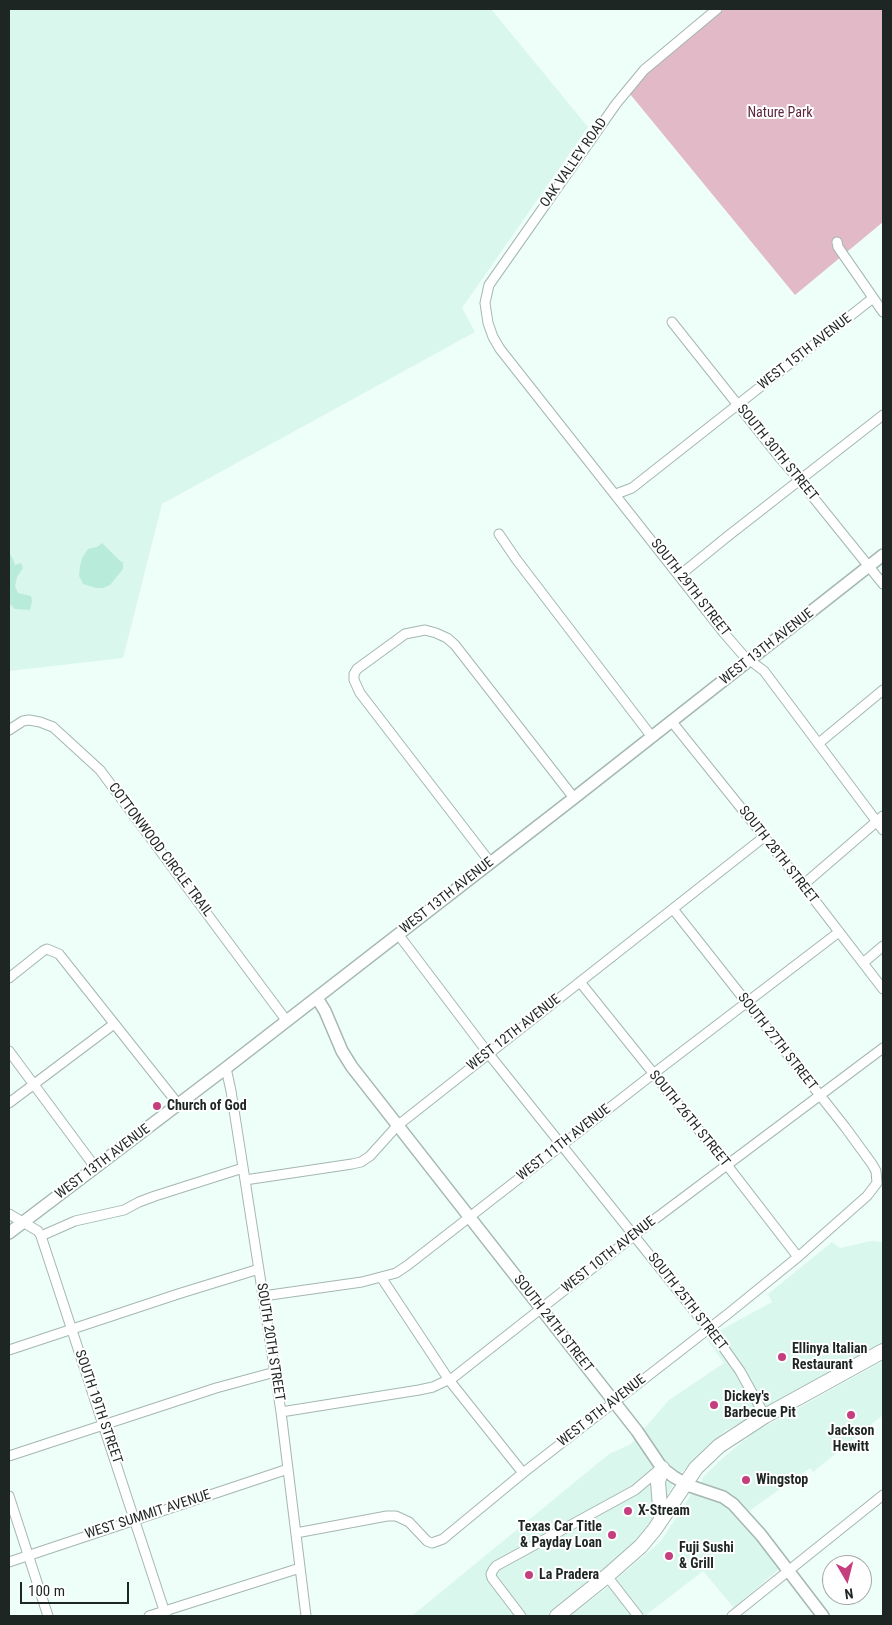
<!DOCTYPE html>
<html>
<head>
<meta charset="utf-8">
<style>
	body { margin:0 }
	#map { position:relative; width:892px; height:1625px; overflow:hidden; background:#eefef9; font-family:"Roboto Condensed",sans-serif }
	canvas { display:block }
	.frame { position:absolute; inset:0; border:10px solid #1e2623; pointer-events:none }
	.north { position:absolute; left:822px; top:1555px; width:50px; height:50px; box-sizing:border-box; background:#fff; border:1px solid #a5a8a7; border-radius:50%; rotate:172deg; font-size:14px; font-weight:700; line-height:20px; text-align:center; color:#1e2623 }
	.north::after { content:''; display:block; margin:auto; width:18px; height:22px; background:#c53e7e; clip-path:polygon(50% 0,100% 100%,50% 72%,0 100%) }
	.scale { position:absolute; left:20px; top:1582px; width:109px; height:22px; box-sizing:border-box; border:2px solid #1e2623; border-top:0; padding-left:6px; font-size:15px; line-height:18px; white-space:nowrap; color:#1e2623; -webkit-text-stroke:4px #fff; paint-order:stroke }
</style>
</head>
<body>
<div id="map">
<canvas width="892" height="1625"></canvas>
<div class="frame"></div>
<div class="north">N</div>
<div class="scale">100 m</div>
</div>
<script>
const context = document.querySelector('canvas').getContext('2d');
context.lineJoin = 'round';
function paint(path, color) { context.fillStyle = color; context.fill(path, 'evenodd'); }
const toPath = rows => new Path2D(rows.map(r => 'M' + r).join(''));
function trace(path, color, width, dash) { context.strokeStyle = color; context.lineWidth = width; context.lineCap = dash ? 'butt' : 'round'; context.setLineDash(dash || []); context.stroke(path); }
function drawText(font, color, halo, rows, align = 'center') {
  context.font = font + ' "Roboto Condensed",sans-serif'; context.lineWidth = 4; context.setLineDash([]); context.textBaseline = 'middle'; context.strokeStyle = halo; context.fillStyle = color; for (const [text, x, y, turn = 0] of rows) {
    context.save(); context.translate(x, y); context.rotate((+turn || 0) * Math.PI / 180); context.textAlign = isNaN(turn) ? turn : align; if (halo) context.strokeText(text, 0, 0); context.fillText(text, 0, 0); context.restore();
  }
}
const built = toPath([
	[9,9,491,9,588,127,462,308,475,332,162,504,123,658,9,671],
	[871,1241,883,1242,883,1344,725,1431,707,1447,678,1476,663,1465,643,1430,669,1400,724,1363,706,1338,772,1302,768,1294,832,1242,840,1248],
	[883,1361,883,1415,813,1472,810,1468,749,1511,742,1503,728,1495,701,1483,704,1476,724,1457,753,1433],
	[638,1436,674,1483,659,1510,639,1537,609,1568,547,1616,414,1616,413,1615,609,1454,631,1444],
	[692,1493,700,1493,723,1501,740,1516,780,1568,734,1608,703,1571,645,1616,569,1616,604,1590,661,1541]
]);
const green = toPath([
	[724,9,883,9,883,222,795,295,630,94,637,82]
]);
const water = toPath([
	[102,543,120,561,123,562,123,569,110,585,103,588,96,588,83,584,79,576,80,566,82,558,88,549,97,547],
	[9,553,13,559,15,565,21,563,23,568,17,577,15,586,18,593,31,596,32,601,30,610,15,609,9,603]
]);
const street = toPath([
	[717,9,644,70,616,104,489,285,485,303,488,323,493,337,500,349,724,633,743,655,764,671,883,830],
	[837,242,838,247,883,312],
	[672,322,780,458,800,481,883,584],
	[616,494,632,488,873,298],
	[499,534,516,559,652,737],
	[680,575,728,536,883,415],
	[672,722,803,885,883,989],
	[9,730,23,721,29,720,40,722,53,727,100,770,286,1020],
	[819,743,883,690],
	[490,862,360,693,354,680,354,674,357,669,405,634,425,630,436,633,447,638,455,645,574,798],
	[803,885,883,816],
	[398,934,488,1053,723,1347,740,1371,765,1416],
	[863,963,883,946],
	[9,978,43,951,47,949,59,954,178,1104],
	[580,982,727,1165,798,1257],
	[9,1051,95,1167],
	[226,1068,231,1091,245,1180,281,1412,306,1616],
	[9,1103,114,1024],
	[245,1180,352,1164,361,1162,370,1156,397,1126,764,837],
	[9,1214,38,1231,41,1236,166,1616],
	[41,1236,75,1221,124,1210,139,1202,155,1196,243,1168],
	[381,1277,449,1380,523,1473],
	[263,1296,362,1282,396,1273,408,1265,653,1074,839,932],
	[9,1350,178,1294,259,1269],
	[281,1412,419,1390,433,1387,454,1377,655,1219,883,1048],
	[9,1456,216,1388,275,1372],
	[9,1496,48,1616],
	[296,1533,387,1516,396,1516,409,1522,427,1541,432,1543,443,1539,523,1473,729,1313,798,1257,867,1196,877,1183,876,1171,872,1164,845,1127,673,909],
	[9,1562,288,1469],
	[607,1576,638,1616],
	[149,1616,300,1568],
	[521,1616,492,1578,491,1574,493,1570,496,1566,635,1490,661,1468],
	[732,1616,883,1495]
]);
const secondary = toPath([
	[317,998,325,1011,342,1051,352,1067,637,1431,662,1468,674,1477,690,1486,723,1497,733,1504,761,1535,823,1616],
	[9,1233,226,1068,574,798,883,555]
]);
const primary = toPath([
	[661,1519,658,1482,662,1468],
	[557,1616,607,1576,641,1546,655,1529,696,1468,719,1446,765,1416,883,1351]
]);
const markers = [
	[157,1106,5,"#c53e7e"],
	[782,1357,5,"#c53e7e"],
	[714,1405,5,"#c53e7e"],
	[851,1415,5,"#c53e7e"],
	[746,1480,5,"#c53e7e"],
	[628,1511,5,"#c53e7e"],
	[612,1535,5,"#c53e7e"],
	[669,1556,5,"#c53e7e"],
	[529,1575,5,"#c53e7e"]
];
const parkNames = [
	["Nature Park",780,113]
];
const streetNames = [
	["OAK VALLEY ROAD",574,163,-55],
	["WEST 15TH AVENUE",805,352,-38],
	["SOUTH 30TH STREET",777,453,51],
	["SOUTH 29TH STREET",690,588,52],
	["WEST 13TH AVENUE",767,647,-38],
	["COTTONWOOD CIRCLE TRAIL",160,850,53],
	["SOUTH 28TH STREET",778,855,52],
	["WEST 13TH AVENUE",447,896,-38],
	["WEST 12TH AVENUE",514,1033,-38],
	["SOUTH 27TH STREET",777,1042,52],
	["SOUTH 26TH STREET",689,1119,51],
	["WEST 11TH AVENUE",564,1143,-38],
	["WEST 13TH AVENUE",103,1162,-37],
	["WEST 10TH AVENUE",609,1255,-38],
	["SOUTH 25TH STREET",687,1302,52],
	["SOUTH 24TH STREET",553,1324,52],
	["SOUTH 20TH STREET",270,1342,81],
	["SOUTH 19TH STREET",98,1407,71],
	["WEST 9TH AVENUE",602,1411,-38],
	["WEST SUMMIT AVENUE",148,1515,-18]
];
const poiNames = [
	["Church of God",167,1106],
	["Ellinya Italian",792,1349],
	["Restaurant",792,1365],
	["Dickey's",724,1397],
	["Barbecue Pit",724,1413],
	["Jackson",851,1431,"center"],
	["Hewitt",851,1447,"center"],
	["Wingstop",756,1480],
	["X-Stream",638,1511],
	["Texas Car Title",602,1527,"right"],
	["& Payday Loan",602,1543,"right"],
	["Fuji Sushi",679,1548],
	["& Grill",679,1564],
	["La Pradera",539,1575]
];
paint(built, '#daf7ee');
paint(green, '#e2b9c7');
paint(water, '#b9ebdb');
trace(street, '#a4b7b0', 11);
trace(secondary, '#a4b7b0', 14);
trace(primary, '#a4b7b0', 16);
trace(street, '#fff', 9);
trace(secondary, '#fff', 11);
trace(primary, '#fff', 14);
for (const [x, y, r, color] of markers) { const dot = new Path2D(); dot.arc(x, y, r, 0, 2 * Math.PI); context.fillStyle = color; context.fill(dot); trace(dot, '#fff', 2); }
drawText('14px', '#5d263e', '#fff', parkNames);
drawText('14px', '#1e2623', '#fff', streetNames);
drawText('bold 14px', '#1e2623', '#fff', poiNames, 'left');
</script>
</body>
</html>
